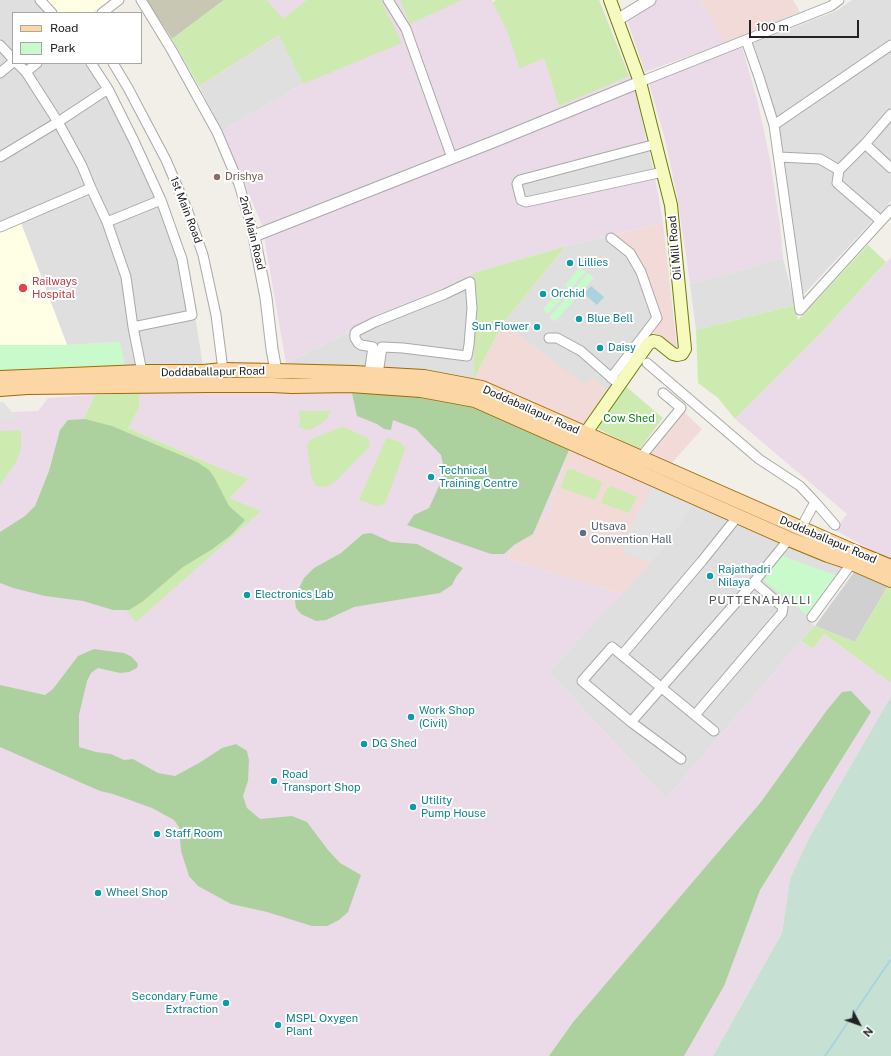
<!DOCTYPE html>
<html>
<head>
<meta charset="utf-8">
<style>
	body { margin:0 }
	#map { position:relative; width:891px; height:1056px; overflow:hidden; background:#f2efe9; font-family:"Public Sans",sans-serif }
	canvas { display:block }
	.legend { position:absolute; left:12px; top:12px; width:130px; height:52px; box-sizing:border-box; background:#fff; border:1px solid #a7a7a7; margin:0; padding:5px 7px; list-style:none; font-size:12px; color:#222 }
	.legend li { display:flex; align-items:center; gap:8px; height:20px }
	.legend b { width:20px; border:1px solid #a7a7a7 }
	.north { position:absolute; left:839px; top:1004px; width:40px; height:40px; -webkit-text-stroke:3px #fff; paint-order:stroke; rotate:131deg; font-size:11px; font-weight:700; line-height:16px; text-align:center; color:#222 }
	.north::after { content:''; display:block; margin:auto; width:14px; height:18px; background:#222; clip-path:polygon(50% 0,100% 100%,50% 72%,0 100%) }
	.scale { position:absolute; left:749px; top:20px; width:110px; height:18px; box-sizing:border-box; border:2px solid #222; border-top:0; padding-left:5px; font-size:12px; line-height:14px; white-space:nowrap; color:#222; -webkit-text-stroke:3px #fff; paint-order:stroke }
</style>
</head>
<body>
<div id="map">
<canvas width="891" height="1056"></canvas>
<ul class="legend">
<li><b style="height:5px;background:#fcd6a4"></b>Road</li>
<li><b style="height:11px;background:#c8facc"></b>Park</li>
</ul>
<div class="north">N</div>
<div class="scale">100 m</div>
</div>
<script>
const context = document.querySelector('canvas').getContext('2d');
context.lineJoin = 'round';
function paint(path, color) { context.fillStyle = color; context.fill(path, 'evenodd'); }
const toPath = rows => new Path2D(rows.map(r => 'M' + r).join(''));
function trace(path, color, width, dash) { context.strokeStyle = color; context.lineWidth = width; context.lineCap = dash ? 'butt' : 'round'; context.setLineDash(dash || []); context.stroke(path); }
function drawText(font, color, halo, rows, align = 'center') {
  context.font = font + ' "Public Sans",sans-serif'; context.lineWidth = 4; context.setLineDash([]); context.textBaseline = 'middle'; context.strokeStyle = halo; context.fillStyle = color; for (const [text, x, y, turn = 0] of rows) {
    context.save(); context.translate(x, y); context.rotate((+turn || 0) * Math.PI / 180); context.textAlign = isNaN(turn) ? turn : align; if (halo) context.strokeText(text, 0, 0); context.fillText(text, 0, 0); context.restore();
  }
}
const residential = toPath([
	[0,0,46,0,58,13,13,13,13,63,95,63,186,260,204,372,127,375,119,342,67,345,21,223,0,231],
	[852,0,891,0,891,41,776,118,751,44,836,11],
	[280,35,303,84,222,131,199,86],
	[891,50,891,201,803,295,779,127],
	[647,143,655,178,516,206,509,177],
	[613,235,633,251,661,321,610,392,585,386,503,323,566,246],
	[783,258,795,305,696,330,690,284],
	[473,273,474,379,426,371,286,363],
	[693,503,846,564,840,577,806,618,815,626,801,641,666,799,549,672,667,544]
]);
const commercial = toPath([
	[700,0,793,0,800,12,725,43],
	[663,223,677,348,673,348,652,332,661,320,643,268,613,235],
	[503,323,585,385,592,377,610,392,587,425,474,379],
	[682,410,702,429,672,463,647,453],
	[569,450,693,503,667,544,622,594,508,559,517,534,534,515,546,518]
]);
const industrial = toPath([
	[224,0,492,0,493,2,496,0,599,0,636,93,647,143,510,177,516,206,655,178,658,194,663,223,566,246,473,273,286,363,262,225,222,131,303,84,280,35,199,86,172,39],
	[656,0,700,0,725,43,645,72,626,17],
	[742,47,758,103,770,159,780,225,783,258,690,284,686,255,677,196,665,139,649,83],
	[891,257,891,561,835,530,847,514,735,419,819,335],
	[283,392,349,393,422,397,474,407,569,450,546,518,534,515,517,534,508,559,622,594,549,672,666,799,801,641,813,649,824,634,891,683,891,696,809,838,790,879,782,933,713,1056,0,1056,0,402,3,402,12,412,38,411,48,398,95,395,41,509,229,498,249,479,232,473,128,428,139,408,140,393]
]);
const education = toPath([
	[46,0,109,0,91,13,58,13],
	[21,223,67,345,0,345,0,231]
]);
const religious = toPath([
	[854,572,888,586,855,642,815,626]
]);
const construction = toPath([
	[146,0,224,0,172,39]
]);
const grass = toPath([
	[224,0,267,0,283,19,307,0,381,0,402,43,303,84,279,35,199,86,172,39],
	[400,0,462,0,410,24],
	[496,0,599,0,629,76,559,106,544,58,520,69,508,33,493,3],
	[868,245,886,262,819,335,735,419,718,398,698,383,696,330,795,305,798,320],
	[566,246,503,323,474,379,473,273],
	[623,384,663,418,639,450,595,427],
	[140,393,139,408,128,428,232,473,249,479,229,498,261,511,136,622,41,509,95,395],
	[299,411,330,411,327,419,320,424,312,429,305,430,299,427,300,418],
	[343,427,349,429,367,438,369,441,370,446,334,483,326,487,316,486,311,476,307,445,310,440,338,428],
	[21,430,21,449,16,462,0,485,0,431],
	[387,437,400,442,404,446,405,450,386,501,383,505,377,506,359,500],
	[570,469,572,469,601,482,602,484,595,500,561,488,567,470],
	[611,486,637,497,629,513,601,503,607,488],
	[888,586,891,587,891,683,824,634,813,649,801,641,815,626,855,642]
]);
const forest = toPath([
	[352,393,422,397,474,407,569,450,533,534,514,545,504,554,491,554,407,525,414,515,429,508,445,473,441,455,416,429,393,420,391,430,384,429,377,424,357,416],
	[85,419,112,426,197,462,209,470,214,477,229,506,245,520,231,535,211,550,183,567,142,602,129,610,113,610,83,601,45,596,13,588,0,583,0,532,25,516,35,506,49,471,60,430,68,420],
	[371,533,391,542,417,544,463,568,456,577,452,585,440,593,354,607,326,620,316,621,301,614,296,608,295,601,297,592,304,578,314,568,341,553,363,534],
	[94,649,124,653,132,657,138,664,137,668,129,672,120,673,98,668,91,673,87,681,79,715,79,747,96,752,111,754,124,760,133,759,158,773,175,776,199,763,222,748,236,744,247,751,249,760,248,781,243,796,247,808,260,819,292,816,307,822,328,850,340,863,361,875,348,912,339,920,327,926,312,926,267,912,231,904,198,886,189,876,181,851,179,827,174,820,152,808,113,794,100,791,0,747,0,685,45,695,53,689,78,656],
	[851,691,871,712,760,890,724,986,684,1056,549,1056,574,1021,761,802,827,710,842,692]
]);
const wetland = toPath([
	[891,696,891,1056,713,1056,782,933,790,879,809,838]
]);
const park = toPath([
	[580,267,586,272,570,290,565,285],
	[588,273,594,278,555,322,549,317],
	[562,288,567,293,548,314,543,309],
	[120,342,127,375,0,373,0,345,67,345],
	[783,556,840,577,808,616,762,579]
]);
const parking = toPath([
	[0,402,3,402,18,419,0,421],
	[653,486,693,503,667,544,651,562,623,553,635,518]
]);
const water = toPath([
	[591,286,604,297,597,305,584,294]
]);
const stream = toPath([
	[825,1056,891,959]
]);
const minor = toPath([
	[40,0,52,13],
	[141,0,171,49,217,132,239,184,254,236],
	[388,0,406,29,452,158],
	[102,13,119,0],
	[746,40,759,77,774,125,800,310,891,210],
	[0,45,13,59],
	[17,63,26,72,58,122,82,166,91,188,107,222,126,277,133,327,142,372],
	[91,63,108,89,134,141,161,200,182,259,192,315,133,327],
	[113,63,128,88,166,160,187,209,203,255,216,315,223,370],
	[26,72,37,63],
	[0,73,13,62],
	[640,82,831,6,839,0],
	[774,125,891,45],
	[656,144,520,180,518,182,517,184,521,200,526,202,663,172],
	[865,144,891,114],
	[0,157,58,122,108,89],
	[779,157,820,159,839,170,865,144,891,168],
	[839,170,837,183,881,221],
	[107,222,161,200],
	[0,227,91,188],
	[549,338,557,338,581,351,615,381],
	[647,363,759,459,800,486,815,502,801,528],
	[369,374,373,347,361,345,358,343,355,338,355,333,357,331,375,322,445,294,470,282,472,308,469,345,467,356,403,348,382,347,378,374],
	[611,378,657,318,641,272,630,253,611,238],
	[640,458,681,408,663,393],
	[815,502,835,525],
	[812,617,854,560],
	[622,655,702,561,738,516],
	[695,715,782,613,783,607,754,582],
	[631,722,754,582,789,539],
	[681,759,631,722,582,681,612,647,714,731]
]);
const tertiary = toPath([
	[617,20,650,0],
	[276,371,272,349,266,298,254,236,498,140,640,82]
]);
const secondary = toPath([
	[585,434,648,344,653,341,658,342,673,354,677,355,682,354,685,349,671,205,640,82,610,0]
]);
const primary = toPath([
	[0,378,142,372,203,372,223,370,276,371,354,373,424,377,482,388,857,553,891,567],
	[0,389,27,387,209,385,272,385,292,386,350,385,421,390,475,400,789,539,828,555,852,563,891,580]
]);
const markers = [
	[217,177,4,"#8d6e63"],
	[570,263,4,"#0f9aa8"],
	[23,288,5,"#e0444e"],
	[543,294,4,"#0f9aa8"],
	[579,319,4,"#0f9aa8"],
	[537,327,4,"#0f9aa8"],
	[600,348,4,"#0f9aa8"],
	[431,477,4,"#0f9aa8"],
	[583,533,4,"#5c6f8a"],
	[710,576,4,"#0f9aa8"],
	[247,595,4,"#0f9aa8"],
	[411,717,4,"#0f9aa8"],
	[364,744,4,"#0f9aa8"],
	[274,781,4,"#0f9aa8"],
	[413,807,4,"#0f9aa8"],
	[157,834,4,"#0f9aa8"],
	[98,893,4,"#0f9aa8"],
	[226,1003,4,"#0f9aa8"],
	[278,1025,4,"#0f9aa8"]
];
const educationNames = [
	["Drishya",225,177]
];
const streetNames = [
	["1st Main Road",186,210,69],
	["2nd Main Road",252,233,76],
	["Oil Mill Road",675,248,-95],
	["Doddaballapur Road",213,372,-1],
	["Doddaballapur Road",531,410,24],
	["Doddaballapur Road",828,540,23]
];
const cultureNames = [
	["Lillies",578,263],
	["Orchid",551,294],
	["Blue Bell",587,319],
	["Sun Flower",529,327,"right"],
	["Daisy",608,348],
	["Technical",439,471],
	["Training Centre",439,484],
	["Rajathadri",718,570],
	["Nilaya",718,583],
	["Electronics Lab",255,595],
	["Work Shop",419,711],
	["(Civil)",419,724],
	["DG Shed",372,744],
	["Road",282,775],
	["Transport Shop",282,788],
	["Utility",421,801],
	["Pump House",421,814],
	["Staff Room",165,834],
	["Wheel Shop",106,893],
	["Secondary Fume",218,997,"right"],
	["Extraction",218,1010,"right"],
	["MSPL Oxygen",286,1019],
	["Plant",286,1032]
];
const healthNames = [
	["Railways",32,282],
	["Hospital",32,295]
];
const parkNames = [
	["Cow Shed",629,419]
];
const serviceNames = [
	["Utsava",591,527],
	["Convention Hall",591,540]
];
const neighbourhoodNames = [
	["PUTTENAHALLI",760,600]
];
paint(residential, '#e0dfdf');
paint(commercial, '#f2dad9');
paint(industrial, '#ebdbe8');
paint(education, '#ffffe5');
paint(religious, '#d0d0d0');
paint(construction, '#c7c7b4');
paint(grass, '#cdebb0');
paint(forest, '#add19e');
paint(wetland, '#c6e0d4');
paint(park, '#c8facc');
paint(parking, '#e2e2e2');
paint(water, '#aad3df');
trace(stream, '#aad3df', 2);
trace(minor, '#a9a9a9', 11);
trace(tertiary, '#a9a9a9', 13);
trace(secondary, '#707d05', 14);
trace(primary, '#a06b00', 16);
trace(minor, '#fff', 9);
trace(tertiary, '#fff', 11);
trace(secondary, '#f7fabf', 12);
trace(primary, '#fcd6a4', 14);
for (const [x, y, r, color] of markers) { const dot = new Path2D(); dot.arc(x, y, r, 0, 2 * Math.PI); context.fillStyle = color; context.fill(dot); trace(dot, '#fff', 1.5); }
drawText('11px', '#785e54', '#fff', educationNames, 'left');
drawText('11px', '#222', '#fff', streetNames);
drawText('11px', '#0d838f', '#fff', cultureNames, 'left');
drawText('11px', '#be3a42', '#fff', healthNames, 'left');
drawText('11px', '#0c8416', '#fff', parkNames);
drawText('11px', '#4e5e75', '#fff', serviceNames, 'left');
context.letterSpacing = '1px';
drawText('12px', '#555', '#fff', neighbourhoodNames);
context.letterSpacing = '0px';
</script>
</body>
</html>
